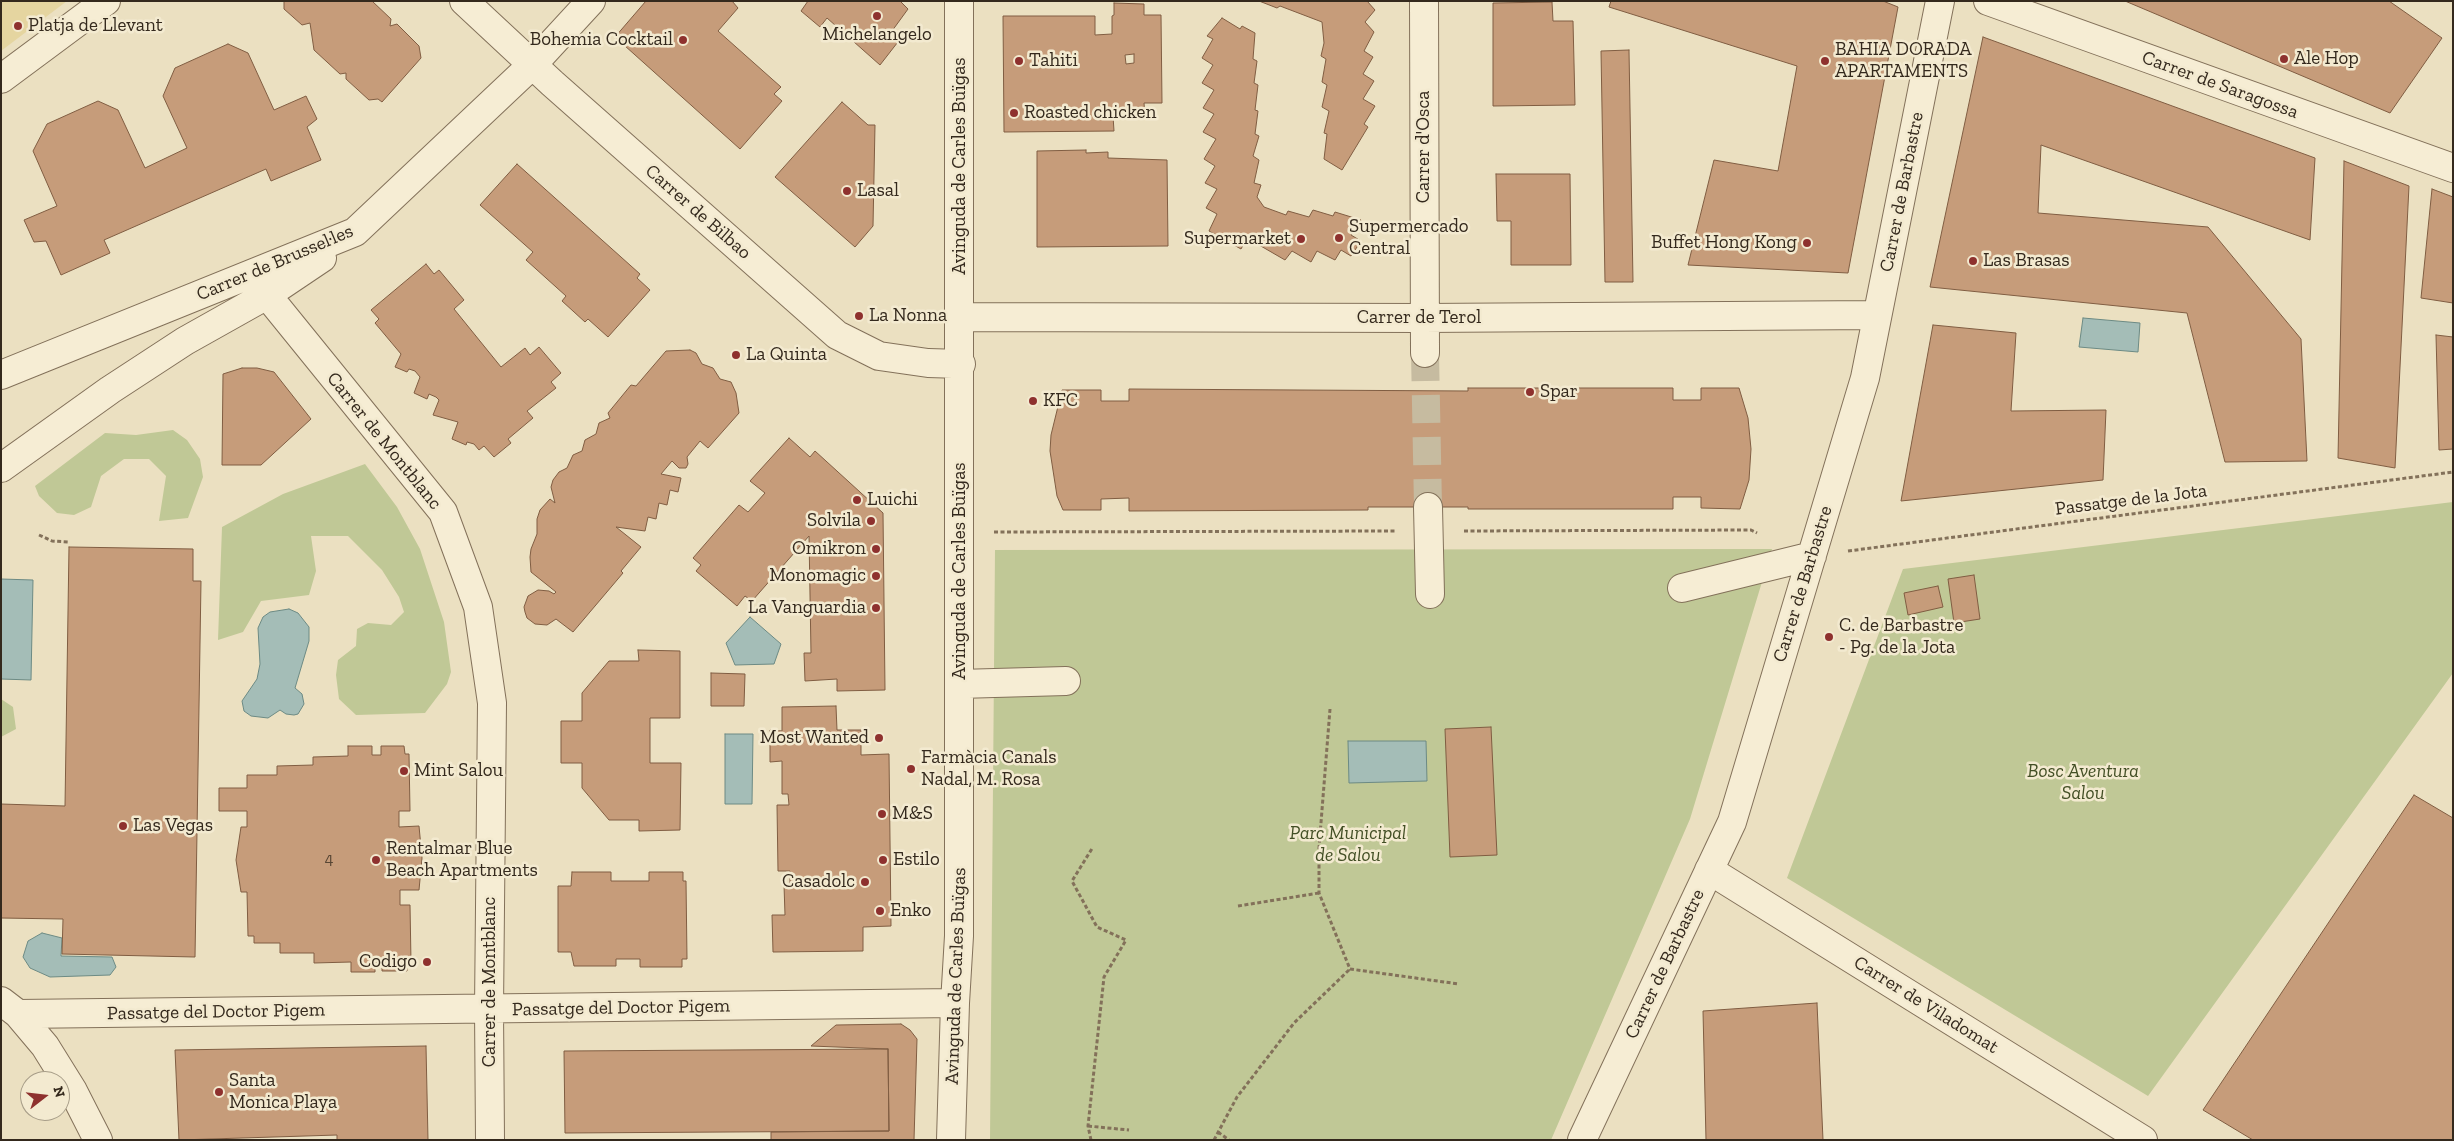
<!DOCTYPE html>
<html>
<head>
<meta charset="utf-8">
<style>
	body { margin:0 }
	#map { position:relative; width:2454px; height:1141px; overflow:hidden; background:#ebe0c1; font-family:"Zilla Slab",serif }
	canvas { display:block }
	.frame { position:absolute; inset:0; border:2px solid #34291d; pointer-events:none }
	.north { position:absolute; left:20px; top:1071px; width:50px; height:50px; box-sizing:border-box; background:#f3ead0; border:1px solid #a79d88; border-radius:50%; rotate:74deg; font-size:14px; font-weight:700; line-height:20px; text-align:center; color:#34291d }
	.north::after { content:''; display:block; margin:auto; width:18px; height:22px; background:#8e312e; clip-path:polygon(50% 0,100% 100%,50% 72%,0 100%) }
</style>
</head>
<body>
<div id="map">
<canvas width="2454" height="1141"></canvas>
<div class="frame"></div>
<div class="north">N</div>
</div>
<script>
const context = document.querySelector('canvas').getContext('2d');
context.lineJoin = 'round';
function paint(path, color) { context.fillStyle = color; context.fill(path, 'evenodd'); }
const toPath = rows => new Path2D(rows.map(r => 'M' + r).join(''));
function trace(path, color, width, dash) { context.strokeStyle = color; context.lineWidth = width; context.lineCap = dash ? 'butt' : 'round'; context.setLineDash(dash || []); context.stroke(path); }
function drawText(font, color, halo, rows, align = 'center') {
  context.font = font + ' "Zilla Slab",serif'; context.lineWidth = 5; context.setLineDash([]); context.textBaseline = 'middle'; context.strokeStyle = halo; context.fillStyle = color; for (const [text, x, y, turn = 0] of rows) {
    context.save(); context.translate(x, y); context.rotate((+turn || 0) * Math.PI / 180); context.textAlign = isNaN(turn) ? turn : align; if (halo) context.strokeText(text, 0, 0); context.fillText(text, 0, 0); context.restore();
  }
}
const green = toPath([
	[173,430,187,440,200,459,203,477,188,518,159,521,166,476,149,459,124,459,101,476,91,507,74,515,57,513,39,496,35,486,105,433,136,435],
	[365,464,397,507,420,549,444,622,451,672,447,684,425,713,356,715,339,699,336,675,338,660,356,646,357,629,368,623,391,625,404,612,399,597,382,570,348,536,311,536,316,571,309,595,261,601,243,632,218,640,222,527,283,494],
	[2453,502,2453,673,2148,1096,1787,878,1903,569],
	[1772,549,1690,819,1551,1140,990,1140,995,550],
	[1,699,13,707,16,729,1,737]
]);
const sand = toPath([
	[1,1,67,1,1,51]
]);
const water = toPath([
	[2083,318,2140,323,2138,352,2079,347,2083,318],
	[1,579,33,580,31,680,1,679,1,579],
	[289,609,298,613,309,627,309,641,295,688,302,694,304,704,298,714,294,715,286,714,280,710,268,718,251,716,244,711,242,701,257,679,260,664,258,628,263,617,270,612,289,609],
	[750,617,781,644,774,664,735,665,726,643,750,617],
	[725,734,753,734,752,804,725,804,725,734],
	[1348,741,1426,741,1427,781,1349,783,1348,741],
	[42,933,62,938,61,956,112,957,116,967,110,975,50,977,30,968,23,957,28,941,42,933]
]);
const building = toPath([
	[276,1,372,1,391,19,390,26,397,24,419,46,421,58,382,102,378,99,369,100,346,79,346,73,340,74,314,50,310,23,302,25,284,9,284,1,276,1],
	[646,1,732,1,738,8,718,31,781,87,774,94,782,101,740,149,615,37,646,1],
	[808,1,900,1,908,9,892,31,901,38,880,65,827,18,820,27,801,11,808,1],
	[1259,1,1367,1,1375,10,1365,22,1374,32,1364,51,1373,57,1363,74,1374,81,1363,99,1375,106,1364,124,1368,127,1342,170,1324,159,1327,134,1324,133,1329,111,1322,107,1327,85,1322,82,1326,59,1321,56,1324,43,1322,22,1280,6,1277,8,1259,1],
	[1611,1,1883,1,1898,7,1848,273,1688,265,1714,160,1778,171,1797,66,1609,7,1611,1],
	[2125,1,2389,1,2442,38,2390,113,2125,1],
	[1552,2,1553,21,1573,21,1575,105,1493,106,1493,3,1552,2],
	[1114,3,1144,4,1144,15,1161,15,1162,103,1144,103,1145,116,1113,116,1114,131,1004,132,1003,16,1095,16,1095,35,1112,34,1112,16,1114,15,1114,3],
	[1134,54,1134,63,1126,64,1125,55,1134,54],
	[1222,18,1240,29,1242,26,1255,33,1253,59,1257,61,1254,83,1258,85,1255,110,1258,111,1255,134,1259,136,1253,156,1259,160,1254,183,1261,185,1257,197,1264,207,1286,215,1288,211,1309,217,1313,210,1333,216,1335,212,1361,220,1351,235,1361,241,1351,256,1341,250,1335,260,1317,251,1311,262,1292,251,1285,260,1247,238,1241,249,1209,231,1217,214,1206,208,1217,189,1205,183,1215,166,1204,159,1216,139,1203,132,1214,114,1203,108,1214,90,1202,83,1213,65,1202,58,1213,39,1207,36,1222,18],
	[1983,37,2315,158,2310,240,2041,145,2038,213,2208,227,2301,339,2307,461,2225,462,2187,313,1930,287,1983,37],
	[228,44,248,53,274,110,306,96,317,119,307,127,321,160,271,181,266,169,104,240,110,253,61,275,46,241,34,242,24,220,57,206,33,151,47,124,98,101,118,110,145,168,187,148,163,96,175,68,228,44],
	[1629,50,1633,282,1605,282,1601,51,1629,50],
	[842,102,868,125,875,125,873,226,855,247,775,177,842,102],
	[1086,150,1086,153,1108,152,1108,158,1167,160,1168,246,1037,247,1037,151,1086,150],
	[2344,161,2409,186,2395,468,2338,458,2344,161],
	[517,164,640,274,637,278,650,290,608,337,588,319,585,322,562,301,566,296,526,260,533,252,480,205,517,164],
	[1496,174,1570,174,1571,265,1511,265,1511,221,1497,221,1496,174],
	[2432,189,2453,197,2453,303,2421,298,2432,189],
	[426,264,434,274,439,270,464,300,454,309,501,367,525,348,530,355,539,347,561,373,551,382,556,388,527,411,533,418,508,439,511,443,494,457,484,446,479,450,474,444,467,442,466,445,452,439,458,422,433,415,439,400,436,397,429,394,427,399,414,393,420,377,415,371,409,369,407,372,395,367,401,354,375,323,379,319,371,310,426,264],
	[1933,325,2016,333,2011,411,2106,410,2103,480,1901,501,1933,325],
	[2436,335,2453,337,2453,449,2439,450,2436,335],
	[690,350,696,353,702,364,713,368,720,379,731,382,736,393,739,413,708,448,700,441,687,457,688,464,686,468,679,468,672,461,661,474,681,478,678,492,670,490,667,505,659,503,656,519,648,517,645,531,616,527,641,547,621,571,623,573,573,632,556,619,547,625,535,624,527,618,525,612,524,607,528,596,538,590,549,591,554,594,556,592,531,572,530,557,531,549,537,534,537,519,540,510,550,499,555,503,551,487,553,480,559,472,567,468,573,455,582,451,585,440,596,434,599,423,610,418,608,413,631,385,636,386,666,351,690,350],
	[242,368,257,368,274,372,311,419,261,465,222,465,223,374,242,368],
	[1468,388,1673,388,1673,400,1701,400,1701,388,1739,388,1748,418,1751,449,1749,480,1740,509,1701,508,1701,497,1673,497,1673,509,1468,509,1468,507,1368,507,1368,510,1129,511,1129,498,1101,499,1101,510,1063,510,1057,496,1050,451,1051,435,1062,390,1101,390,1101,401,1129,401,1129,389,1468,391,1468,388],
	[789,438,810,457,815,451,883,513,885,690,837,691,837,679,805,681,804,653,811,653,809,536,752,601,745,596,737,606,696,571,701,565,693,558,739,505,748,512,765,493,750,481,789,438],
	[69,547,193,549,193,581,201,581,195,957,62,954,63,919,1,918,1,804,65,806,69,547],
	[1974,575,1980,619,1954,623,1948,579,1974,575],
	[1938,586,1943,607,1908,615,1904,593,1938,586],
	[638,650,680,651,680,718,650,718,650,763,681,763,680,830,639,831,639,820,609,820,582,788,582,763,561,763,561,721,582,721,582,693,609,661,639,661,638,650],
	[711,673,745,674,744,706,711,706,711,673],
	[836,706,837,730,861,730,861,755,889,754,891,926,863,927,863,951,773,952,772,915,785,915,784,885,790,885,790,871,778,871,777,805,789,805,788,794,782,794,782,761,770,762,770,730,782,731,782,707,836,706],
	[1491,727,1497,855,1450,857,1445,729,1491,727],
	[348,746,372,746,372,755,381,755,381,746,404,746,405,754,409,754,410,811,399,811,399,827,419,826,422,858,419,890,400,890,400,905,410,905,411,962,407,962,407,971,382,971,382,962,375,963,375,972,351,972,351,962,314,963,314,953,280,953,280,943,254,943,254,936,248,936,247,892,241,892,236,860,241,827,247,827,247,811,219,811,219,788,247,788,247,775,277,775,277,766,313,765,313,757,348,756,348,746],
	[2414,795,2453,818,2453,1140,2253,1140,2203,1110,2414,795],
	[572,872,611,872,611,881,649,881,649,872,683,872,683,881,686,881,687,959,682,959,682,967,640,967,640,959,616,959,616,966,574,966,571,952,558,952,558,886,571,886,572,872],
	[1817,1003,1823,1140,1706,1140,1703,1011,1817,1003],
	[901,1024,910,1030,917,1039,914,1140,771,1140,771,1132,889,1131,888,1049,811,1046,836,1025,901,1024],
	[426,1046,428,1140,337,1140,337,1135,179,1140,175,1050,426,1046],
	[888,1049,889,1131,565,1133,564,1051,888,1049]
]);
const streetTunnel = toPath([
	[1425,353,1428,507]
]);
const path = toPath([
	[1464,531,1751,530,1757,533],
	[994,532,1395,531],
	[39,535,52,541,69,542],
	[1848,551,2453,472],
	[1330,709,1319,848,1319,893,1350,969,1459,984],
	[1238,906,1319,893],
	[1088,1126,1129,1130],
	[1218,1132,1229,1140],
	[1091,1140,1088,1126,1104,977,1126,940,1097,927,1072,881,1093,847],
	[1214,1140,1237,1097,1294,1023,1350,969]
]);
const street = toPath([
	[464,1,552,83,837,335,879,356,928,363,961,364],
	[1424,1,1425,353],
	[1988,1,2453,168],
	[1,79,106,1],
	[267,295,443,512,478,607,492,703,489,1009,490,1140],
	[961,317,1424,318,1877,315],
	[1,375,355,232,533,64,591,1],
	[1,468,110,390,185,341,267,295,322,258],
	[1428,507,1430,594],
	[1682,588,1812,556],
	[959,684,1066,681],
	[1709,870,2143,1140],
	[1,1001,18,1014,45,1046,73,1091,98,1140],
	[18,1014,955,1003],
	[951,1140,955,1003,959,936,959,1],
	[1582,1140,1732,822,1865,378,1940,1]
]);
const markers = [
	[877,16,5,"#8e312e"],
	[18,26,5,"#8e312e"],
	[683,40,5,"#8e312e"],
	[2284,59,5,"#8e312e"],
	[1019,61,5,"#8e312e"],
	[1825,61,5,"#8e312e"],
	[1014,113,5,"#8e312e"],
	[847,191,5,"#8e312e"],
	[1339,238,5,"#8e312e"],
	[1301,239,5,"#8e312e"],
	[1807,243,5,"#8e312e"],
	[1973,261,5,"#8e312e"],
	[859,316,5,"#8e312e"],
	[736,355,5,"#8e312e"],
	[1530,392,5,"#8e312e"],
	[1033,401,5,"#8e312e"],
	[857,500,5,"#8e312e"],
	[871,521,5,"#8e312e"],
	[876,549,5,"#8e312e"],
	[876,576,5,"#8e312e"],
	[876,608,5,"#8e312e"],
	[1829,637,5,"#8e312e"],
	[879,738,5,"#8e312e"],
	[911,769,5,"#8e312e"],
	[404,771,5,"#8e312e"],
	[882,814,5,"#8e312e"],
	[123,826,5,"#8e312e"],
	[376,860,5,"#8e312e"],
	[883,860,5,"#8e312e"],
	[865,882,5,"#8e312e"],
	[880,911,5,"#8e312e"],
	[427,962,5,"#8e312e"],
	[219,1092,5,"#8e312e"]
];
const numberNames = [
	["4",329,859]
];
const poiNames = [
	["Platja de Llevant",28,26],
	["Michelangelo",877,35,"center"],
	["Bohemia Cocktail",673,40,"right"],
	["BAHIA DORADA",1835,50],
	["APARTAMENTS",1835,72],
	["Ale Hop",2294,59],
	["Tahiti",1029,61],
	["Roasted chicken",1024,113],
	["Lasal",857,191],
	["Supermercado",1349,227],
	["Central",1349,249],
	["Supermarket",1291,239,"right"],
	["Buffet Hong Kong",1797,243,"right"],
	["Las Brasas",1983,261],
	["La Nonna",869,316],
	["La Quinta",746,355],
	["Spar",1540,392],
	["KFC",1043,401],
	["Luichi",867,500],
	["Solvila",861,521,"right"],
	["Omikron",866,549,"right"],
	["Monomagic",866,576,"right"],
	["La Vanguardia",866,608,"right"],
	["C. de Barbastre",1839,626],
	["- Pg. de la Jota",1839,648],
	["Most Wanted",869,738,"right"],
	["Farmàcia Canals",921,758],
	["Nadal, M. Rosa",921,780],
	["Mint Salou",414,771],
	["M&S",892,814],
	["Las Vegas",133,826],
	["Rentalmar Blue",386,849],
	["Beach Apartments",386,871],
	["Estilo",893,860],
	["Casadolc",855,882,"right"],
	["Enko",890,911],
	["Codigo",417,962,"right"],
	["Santa",229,1081],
	["Monica Playa",229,1103]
];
const streetNames = [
	["Carrer de Saragossa",2220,85,20],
	["Carrer d'Osca",1424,147,-90],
	["Avinguda de Carles Buïgas",960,166,-90],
	["Carrer de Barbastre",1902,192,-79],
	["Carrer de Bilbao",698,212,41],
	["Carrer de Brussel·les",275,263,-23],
	["Carrer de Terol",1419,318],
	["Carrer de Montblanc",384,441,51],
	["Passatge de la Jota",2131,500,-7],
	["Avinguda de Carles Buïgas",960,571,-90],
	["Carrer de Barbastre",1803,584,-73],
	["Carrer de Barbastre",1665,964,-65],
	["Avinguda de Carles Buïgas",956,976,-88],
	["Carrer de Montblanc",490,982,-90],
	["Carrer de Viladomat",1926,1005,32],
	["Passatge del Doctor Pigem",621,1008,-1],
	["Passatge del Doctor Pigem",216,1012,-1]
];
const parkNames = [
	["Bosc Aventura",2083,772],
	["Salou",2083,794],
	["Parc Municipal",1348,834],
	["de Salou",1348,856]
];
paint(green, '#c0c896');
paint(sand, '#e5d5a0');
paint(water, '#a4bdb7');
trace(water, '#6c8a84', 1);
paint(building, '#c69c7a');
trace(building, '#805d42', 1);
trace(streetTunnel, '#c6bba0', 28, [28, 14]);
trace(street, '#83715a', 30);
trace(path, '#83715a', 3, [4, 2.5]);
trace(street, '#f6edd4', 28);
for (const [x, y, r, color] of markers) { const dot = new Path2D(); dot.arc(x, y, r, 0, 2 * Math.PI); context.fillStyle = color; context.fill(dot); trace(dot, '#f3ead0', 2); }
drawText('16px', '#584634', null, numberNames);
drawText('19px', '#34291d', '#f3ead0', poiNames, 'left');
drawText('19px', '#34291d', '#f3ead0', streetNames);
drawText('italic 19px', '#434f25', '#f3ead0', parkNames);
</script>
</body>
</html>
